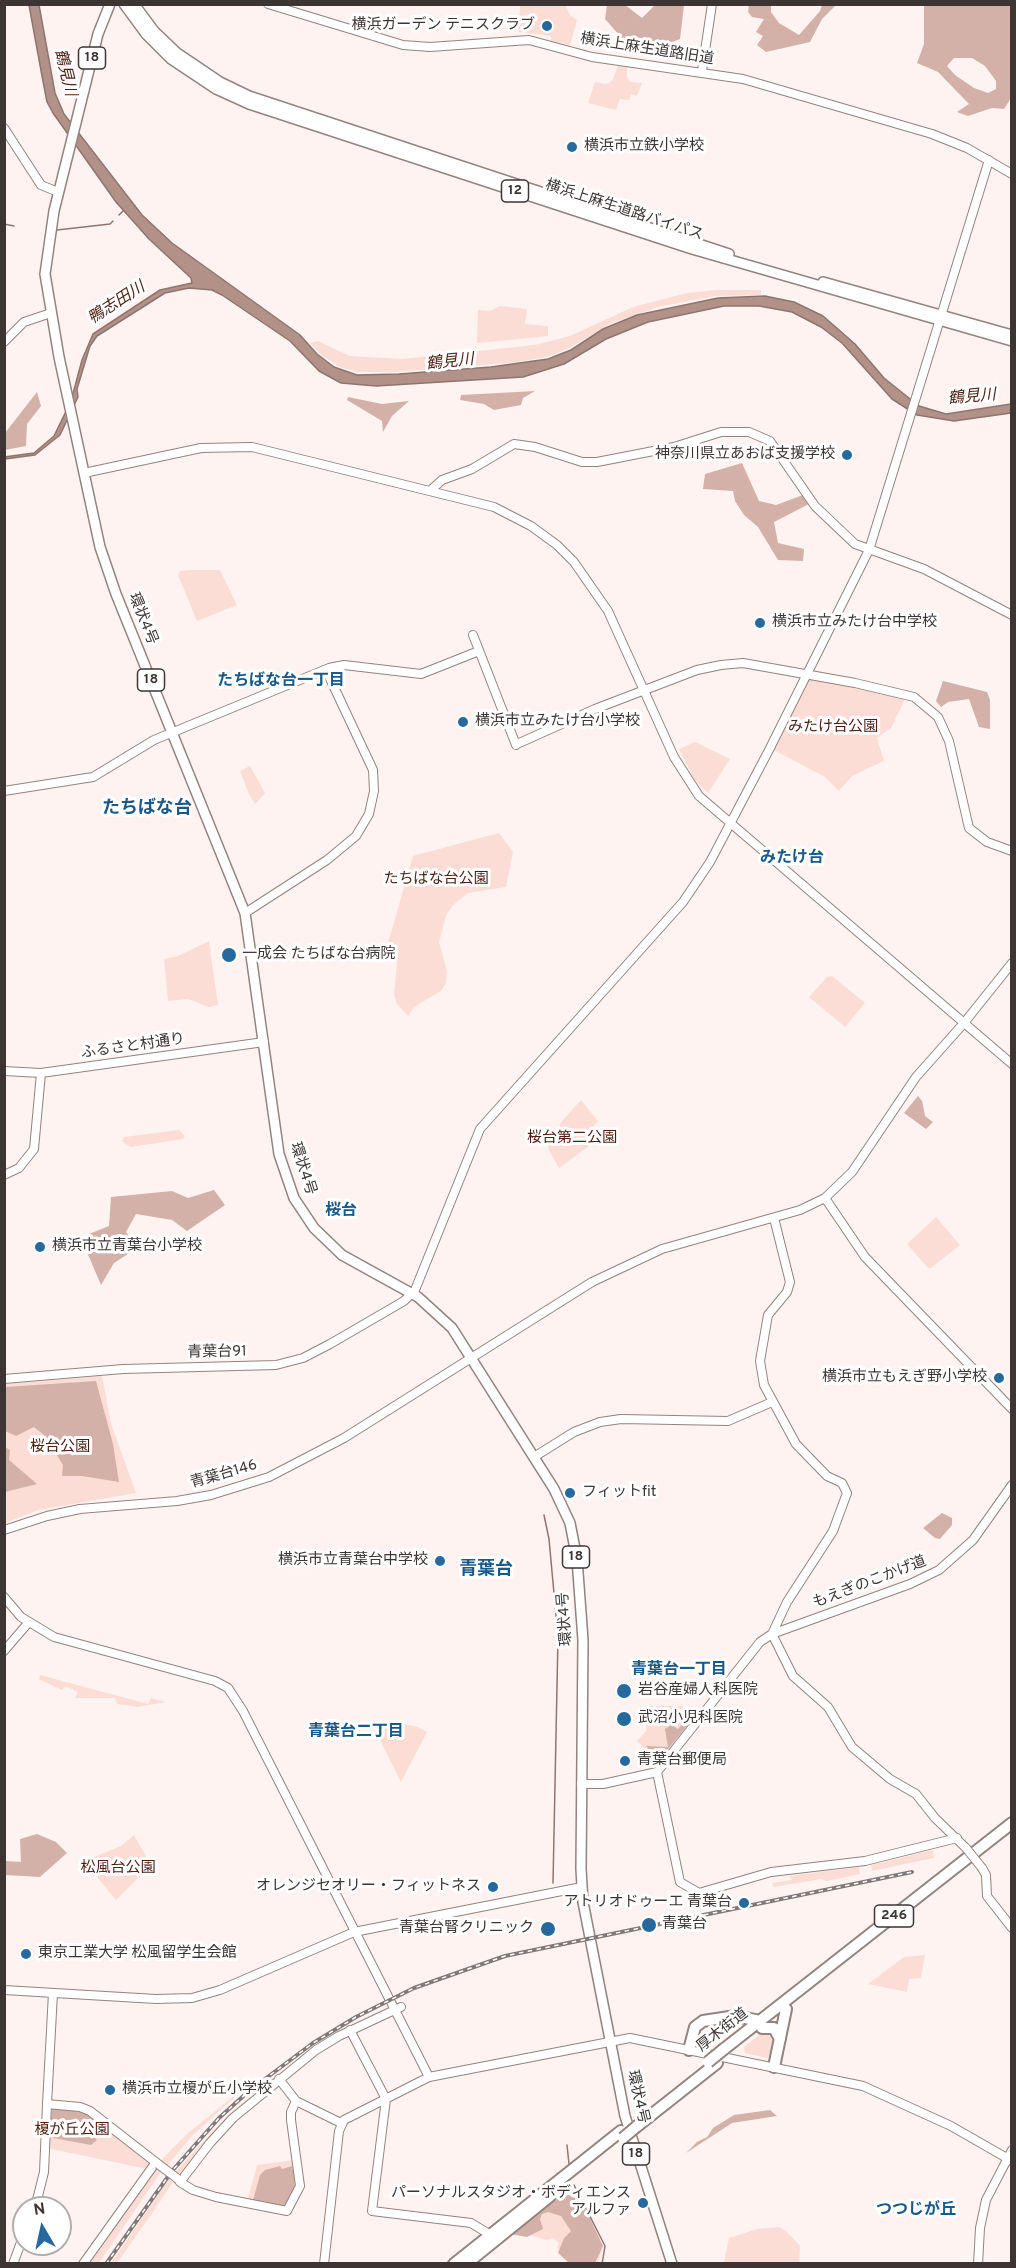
<!DOCTYPE html>
<html>
<head>
<meta charset="utf-8">
<style>
	body { margin:0 }
	#map { position:relative; width:1016px; height:2268px; overflow:hidden; background:#fef3f0; font-family:Overpass,sans-serif }
	canvas { display:block }
	.frame { position:absolute; inset:0; border:6px solid #3c3534; pointer-events:none }
	.north { position:absolute; left:12px; top:2196px; width:60px; height:60px; box-sizing:border-box; background:#fff; border:2px solid #b1aeae; border-radius:50%; rotate:351deg; font-size:16px; font-weight:700; line-height:24px; text-align:center; color:#3c3534 }
	.north::after { content:''; display:block; margin:auto; width:21px; height:27px; background:#25699e; clip-path:polygon(50% 0,100% 100%,50% 72%,0 100%) }
</style>
</head>
<body>
<div id="map">
<canvas width="1016" height="2268"></canvas>
<div class="frame"></div>
<div class="north">N</div>
</div>
<script>
const context = document.querySelector('canvas').getContext('2d');
context.lineJoin = 'round';
function paint(path, color) { context.fillStyle = color; context.fill(path, 'evenodd'); }
const toPath = rows => new Path2D(rows.map(r => 'M' + r).join(''));
function trace(path, color, width, dash) { context.strokeStyle = color; context.lineWidth = width; context.lineCap = dash ? 'butt' : 'round'; context.setLineDash(dash || []); context.stroke(path); }
function drawText(font, color, halo, rows, align = 'center') {
  context.font = font + ' Overpass,"Noto Sans JP",sans-serif'; context.lineWidth = 6; context.setLineDash([]); context.textBaseline = 'middle'; context.strokeStyle = halo; context.fillStyle = color; for (const [text, x, y, turn = 0] of rows) {
    context.save(); context.translate(x, y); context.rotate((+turn || 0) * Math.PI / 180); context.textAlign = isNaN(turn) ? turn : align; if (halo) context.strokeText(text, 0, 0); context.fillText(text, 0, 0); context.restore();
  }
}
const green = toPath([
	[520,5,565,5,570,15,577,20,570,45,551,41,551,36,519,32],
	[618,66,627,67,627,77,630,82,642,83,637,96,631,94,629,100,620,99,616,110,588,103,595,82,606,84,612,81],
	[717,290,761,290,761,295,715,296,658,307,612,323,569,348,550,356,518,362,395,372,358,372,340,367,323,356,310,343,318,341,350,356,402,359,535,345,570,336,633,307,687,293],
	[500,306,527,309,525,324,548,326,548,336,477,343,478,310,490,311],
	[190,570,220,570,237,605,197,621,178,575,180,571],
	[808,677,906,697,891,728,877,738,884,761,852,776,839,791,825,777,772,749],
	[695,742,730,759,708,793,695,780,679,749],
	[250,766,265,793,255,804,249,794,240,771],
	[499,833,513,852,506,887,468,893,452,906,446,916,439,942,447,971,446,983,441,991,414,1007,408,1016,397,1004,394,995,397,963,386,950,413,856],
	[209,941,218,1005,209,1007,188,999,168,1001,164,959,178,956],
	[832,976,865,1003,845,1027,809,997,827,977],
	[581,1100,598,1121,588,1132,596,1141,559,1168,548,1148,562,1121],
	[179,1130,185,1136,183,1139,130,1147,122,1141,124,1137],
	[936,1217,960,1245,931,1268,928,1268,907,1244],
	[102,1376,111,1424,136,1493,38,1510,5,1523,4,1384],
	[40,1675,148,1704,151,1698,166,1702,138,1707,117,1704,115,1698,75,1698,78,1692,65,1686,62,1690,39,1679],
	[647,1706,682,1706,695,1717,658,1763,637,1741,646,1731],
	[394,1723,415,1726,427,1732,401,1782,376,1732],
	[134,1835,148,1860,148,1868,116,1900,84,1861,121,1846],
	[933,1850,934,1858,872,1871,871,1865],
	[859,1867,860,1874,826,1881,821,1879,774,1887,772,1883,792,1880,789,1876],
	[925,1955,921,1978,909,1979,907,1992,868,1984,904,1957],
	[763,2032,771,2032,775,2038,771,2055,767,2058,745,2053,744,2047],
	[285,2068,234,2113,182,2174,175,2172,229,2114],
	[250,2083,191,2137,167,2166,162,2162,163,2158,188,2133],
	[50,2108,73,2109,88,2114,150,2160,149,2165,147,2169,47,2148],
	[295,2160,300,2177,287,2211,250,2204,248,2198,257,2165],
	[156,2169,161,2172,99,2263,89,2264],
	[169,2179,173,2182,155,2209,117,2263,111,2263],
	[563,2196,595,2232,602,2250,598,2263,574,2263,557,2248,559,2243,553,2238,546,2240,517,2231],
	[779,2227,786,2231,800,2246,799,2263,724,2263,729,2238,757,2229]
]);
const forest = toPath([
	[607,5,625,5,642,18,655,5,684,5,680,39,670,43,644,44,621,37,605,19],
	[749,5,771,5,771,12,779,23,799,35,820,11,822,5,836,5,822,19,810,42,766,52,757,45,763,36,756,32,764,19,752,17,748,12],
	[924,5,1011,5,1011,98,1004,109,992,108,968,116,957,112,969,104,938,72,917,63,924,44],
	[954,58,972,58,985,66,996,81,996,89,988,93,974,88,955,75,947,66],
	[535,391,523,398,521,405,494,410,484,404,460,400,461,395],
	[37,392,41,406,27,424,26,446,5,450,5,433],
	[348,397,382,404,409,401,392,416,383,432,382,421,347,400],
	[742,463,759,501,776,505,803,495,809,504,774,522,778,543,804,549,803,561,778,560,758,527,744,515,735,501,733,491,703,489,705,474],
	[943,681,987,692,990,700,990,729,979,727,969,699,948,702,941,707,936,701],
	[918,1096,922,1101,925,1116,933,1122,926,1129,904,1113],
	[214,1190,225,1205,187,1231,172,1220,136,1214,126,1232,137,1248,114,1263,101,1285,87,1252,89,1234,109,1226,111,1197,172,1191,188,1198],
	[96,1381,113,1444,119,1482,82,1476,62,1476,63,1465,45,1436,34,1427,16,1436,5,1431,5,1387],
	[5,1447,10,1450,9,1460,37,1484,5,1492],
	[942,1513,952,1518,952,1525,940,1539,935,1538,923,1528],
	[687,1719,691,1719,690,1722,663,1755,652,1753,646,1746,668,1747,665,1729,671,1725,678,1729],
	[37,1834,56,1842,67,1853,40,1877,5,1875,5,1861,21,1862,20,1839],
	[52,2109,68,2109,86,2114,96,2121,95,2124,70,2121,69,2127,78,2133,91,2134,97,2140,91,2145,53,2138,49,2135],
	[770,2110,777,2116,732,2123,686,2153,697,2142,707,2137,713,2128,734,2115],
	[280,2166,282,2169,292,2166,294,2174,295,2188,289,2204,284,2206,253,2200,260,2175,265,2170],
	[569,2195,577,2199,587,2212,603,2246,595,2263,569,2263,558,2253,564,2238,571,2231,561,2216,548,2212,542,2214,540,2219,543,2229,527,2237,510,2234,560,2196]
]);
const water = toPath([
	[29,5,39,5,55,93,64,114,142,215,172,243,300,335,317,354,334,367,357,375,399,374,491,367,548,359,571,350,603,329,637,315,718,298,765,296,794,302,823,316,855,344,884,378,919,406,946,414,1011,404,1011,413,954,421,917,415,892,399,842,343,821,327,792,312,759,306,724,306,648,322,606,339,564,364,523,377,376,386,341,383,319,371,290,341,222,295,212,290,189,288,165,293,97,336,90,346,77,389,78,397,60,435,35,455,5,459,4,457,34,453,54,436,71,401,82,360,93,334,160,290,192,283,191,278,149,239,116,202,53,113,47,102,42,76,29,5]
]);
const stream = toPath([
	[119,215,124,210],
	[4,224,14,226],
	[57,230,110,224,113,221],
	[544,1515,549,1539,558,1637,553,1883],
	[567,2145,569,2164],
	[574,2185,605,2246,602,2264]
]);
const minor = toPath([
	[268,4,403,45,430,47,529,40,592,57,743,79,932,134,967,148,1012,174],
	[702,71,712,4],
	[4,128,41,185,58,192],
	[4,342,24,322,51,313],
	[84,473,201,448,252,447,494,507,531,526,557,545,574,562,608,611,674,757,699,796,1012,1064],
	[431,490,442,480,472,469,514,444,535,447,582,462,597,462,674,447,721,432,749,432,770,441,815,506,855,544,924,569,1012,615],
	[473,635,516,745],
	[517,744,595,709,697,670,721,665,743,663,855,683,914,697,938,717,949,741,969,828,987,842,1012,851],
	[4,791,93,777,154,740,329,668,344,665,421,674,479,651],
	[245,913,327,860,356,836,369,814,374,791,373,770,326,670],
	[4,1071,41,1073,264,1042],
	[4,1175,19,1168,34,1149,41,1073],
	[825,1198,865,1257,1012,1409],
	[4,1379,123,1369,276,1365,303,1358,330,1344,404,1301,415,1290,480,1129,683,902,710,862,769,750,869,550,989,160],
	[534,1457,574,1432,600,1422,621,1419,728,1421,772,1402],
	[4,1530,47,1516,80,1509,177,1501,211,1495,269,1477,344,1438,592,1282,662,1249,800,1210,825,1198,852,1172,916,1077,964,1023,1012,963],
	[4,1597,21,1617,54,1637,215,1681,228,1688,243,1711,429,2077],
	[772,1634,787,1602,833,1531,847,1493,842,1483,827,1476,796,1444,764,1385,760,1361,768,1315,787,1292,790,1282,774,1218],
	[772,1634,793,1676,828,1707,852,1747,890,1779,916,1794,935,1818,966,1848],
	[4,1651,29,1622],
	[657,1772,680,1882,699,1893,771,1872,865,1861,957,1838],
	[581,1784,603,1784,657,1772,760,1642,772,1634,910,1584,939,1570,973,1540,1012,1485],
	[982,1868,986,1875,987,1896,1012,1928],
	[4,1990,156,1999,192,1998,220,1990,354,1932,582,1887],
	[350,2030,386,2099,372,2211,471,2223,489,2234],
	[279,2079,296,2101],
	[47,2104,53,1993],
	[178,2179,180,2182,210,2143,233,2118,316,2050,339,2036,401,2007],
	[180,2182,193,2190,216,2197,287,2211,300,2186,291,2120,291,2112,296,2101,341,2123],
	[35,2208,44,2172,47,2104,80,2107,90,2111,158,2164],
	[13,2264,24,2234],
	[83,2264,156,2162],
	[324,2264,339,2131,344,2120,429,2077,630,2038,863,2086,951,2126,1012,2161],
	[978,2264,980,2228,986,2200,1012,2150]
]);
const major = toPath([
	[110,4,98,34,54,211,45,274,59,357,100,547,116,594,245,913,279,1154,294,1198,314,1228,342,1255,418,1297,452,1328,554,1489,570,1523,577,1559,583,1640,581,1869,583,1902,625,2116,672,2264],
	[124,4,146,34,171,59,216,89,249,104,692,249,1012,341],
	[134,4,154,31,177,53,220,82,249,96,729,254],
	[823,282,1012,335]
]);
const highway = toPath([
	[762,2028,774,2028,780,2039],
	[724,2049,1012,1823],
	[689,2050,695,2027,703,2021,736,2016,760,2021],
	[774,2067,786,2009],
	[636,2127,717,2063],
	[454,2264,621,2131],
	[466,2264,550,2196]
]);
const rail = toPath([
	[106,2264,172,2171,219,2118,249,2091,313,2043,356,2017,414,1988,505,1956,912,1872]
]);
const minorBridge = toPath([
	[966,1848,982,1868],
	[158,2164,178,2179]
]);
const highwayBridge = toPath([
	[708,2062,724,2049],
	[623,2138,636,2127]
]);
const markers = [
	[547,26,6,"#25699e"],
	[572,147,6,"#25699e"],
	[847,455,6,"#25699e"],
	[760,623,6,"#25699e"],
	[463,722,6,"#25699e"],
	[229,955,8,"#25699e"],
	[40,1247,6,"#25699e"],
	[999,1378,6,"#25699e"],
	[570,1493,6,"#25699e"],
	[440,1561,6,"#25699e"],
	[624,1691,8,"#25699e"],
	[624,1719,8,"#25699e"],
	[625,1761,6,"#25699e"],
	[493,1887,6,"#25699e"],
	[744,1903,6,"#25699e"],
	[649,1925,8,"#25699e"],
	[548,1929,8,"#25699e"],
	[26,1954,6,"#25699e"],
	[110,2090,6,"#25699e"],
	[643,2203,6,"#25699e"]
];
const shields = [
	[92,58,27],
	[515,191,27],
	[151,680,27],
	[576,1557,27],
	[894,1916,39],
	[636,2154,27]
];
const shieldNames = [
	["18",92,58],
	["12",515,191],
	["18",151,680],
	["18",576,1557],
	["246",894,1916],
	["18",636,2154]
];
const poiNames = [
	["横浜ガーデン テニスクラブ",535,26,"right"],
	["横浜市立鉄小学校",584,147],
	["神奈川県立あおば支援学校",835,455,"right"],
	["横浜市立みたけ台中学校",772,623],
	["横浜市立みたけ台小学校",475,722],
	["一成会 たちばな台病院",242,955],
	["横浜市立青葉台小学校",52,1247],
	["横浜市立もえぎ野小学校",987,1378,"right"],
	["フィットfit",582,1493],
	["横浜市立青葉台中学校",428,1561,"right"],
	["岩谷産婦人科医院",638,1691],
	["武沼小児科医院",638,1719],
	["青葉台郵便局",637,1761],
	["オレンジセオリー・フィットネス",481,1887,"right"],
	["アトリオドゥーエ 青葉台",732,1903,"right"],
	["青葉台",662,1925],
	["青葉台腎クリニック",534,1929,"right"],
	["東京工業大学 松風留学生会館",38,1954],
	["横浜市立榎が丘小学校",122,2090],
	["パーソナルスタジオ・ボディエンス",631,2194,"right"],
	["アルファ",631,2211,"right"]
];
const streetNames = [
	["横浜上麻生道路旧道",647,50,9],
	["横浜上麻生道路バイパス",624,211,18],
	["環状4号",142,619,68],
	["ふるさと村通り",133,1047,-8],
	["環状4号",302,1169,72],
	["青葉台91",217,1353,-1],
	["青葉台146",224,1475,-16],
	["もえぎのこかげ道",870,1583,-21],
	["環状4号",566,1619,-94],
	["厚木街道",723,2031,-38],
	["環状4号",637,2097,77]
];
const parkNames = [
	["みたけ台公園",833,728],
	["たちばな台公園",436,880],
	["桜台第二公園",572,1139],
	["桜台公園",60,1448],
	["松風台公園",118,1869],
	["榎が丘公園",72,2131]
];
const waterNames = [
	["鶴見川",64,73,76],
	["鴨志田川",117,304,-33],
	["鶴見川",450,363,-6],
	["鶴見川",972,398,-5]
];
const neighbourhoodNames = [
	["たちばな台一丁目",281,682],
	["みたけ台",792,859],
	["桜台",341,1212],
	["青葉台一丁目",679,1671],
	["青葉台二丁目",356,1733],
	["つつじが丘",916,2211]
];
const quarterNames = [
	["たちばな台",147,809],
	["青葉台",486,1570]
];
paint(green, '#fcddd5');
paint(forest, '#d3b1a8');
paint(water, '#b29188');
trace(water, '#8f756f', 1.5);
trace(stream, '#8f756f', 1.5);
trace(minor, '#93837e', 10);
trace(major, '#93837e', 12);
trace(highway, '#93837e', 14);
trace(minor, '#fff', 8);
trace(major, '#fff', 9);
trace(highway, '#fff', 10);
trace(rail, '#817977', 4);
trace(rail, '#fff', 1.5, [4.5]);
trace(minorBridge, '#93837e', 10, []);
trace(highwayBridge, '#93837e', 14, []);
trace(minorBridge, '#fff', 8);
trace(highwayBridge, '#fff', 10);
for (const [x, y, r, color] of markers) { const dot = new Path2D(); dot.arc(x, y, r, 0, 2 * Math.PI); context.fillStyle = color; context.fill(dot); trace(dot, '#fff', 2); }
for (const [x, y, w] of shields) { const box = new Path2D(); box.roundRect(x - w / 2, y - 11, w, 22, 4.5); context.fillStyle = '#fff'; context.fill(box); trace(box, '#3c3534', 1.5); }
drawText('bold 14px', '#3c3534', null, shieldNames);
drawText('15px', '#3c3534', '#fff', poiNames, 'left');
drawText('15px', '#3c3534', '#fff', streetNames);
drawText('15px', '#4d2014', '#fff', parkNames);
drawText('italic 16px', '#522418', '#fff', waterNames);
drawText('bold 16px', '#1a5988', '#fff', neighbourhoodNames);
drawText('bold 18px', '#1a5988', '#fff', quarterNames);
</script>
</body>
</html>
